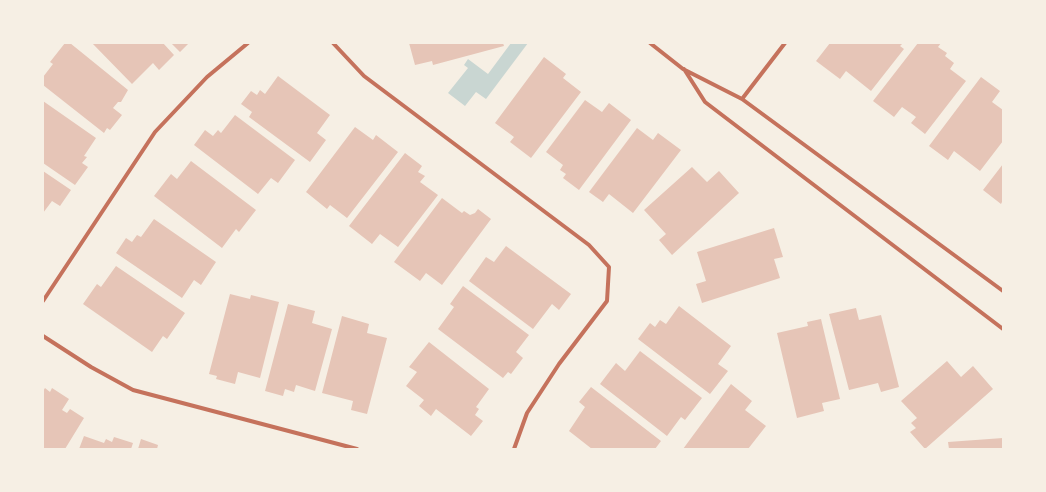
<!DOCTYPE html>
<html>
<head>
<meta charset="utf-8">
<style>
	body { margin:0 }
	#map { position:relative; width:1046px; height:492px; overflow:hidden; background:#f6efe4; font-family:"Noto Serif",serif }
	canvas { display:block }
	.frame { position:absolute; inset:0; border:44px solid #f6efe4; pointer-events:none }
</style>
</head>
<body>
<div id="map">
<canvas width="1046" height="492"></canvas>
<div class="frame"></div>
</div>
<script>
const context = document.querySelector('canvas').getContext('2d');
context.lineJoin = 'round';
function paint(path, color) { context.fillStyle = color; context.fill(path, 'evenodd'); }
const toPath = rows => new Path2D(rows.map(r => 'M' + r).join(''));
function trace(path, color, width, dash) { context.strokeStyle = color; context.lineWidth = width; context.lineCap = dash ? 'butt' : 'round'; context.setLineDash(dash || []); context.stroke(path); }
const water = toPath([
	[511,43,528,43,486,99,476,92,465,106,448,93,468,68,464,65,468,59,488,74]
]);
const building = toPath([
	[65,43,70,43,128,90,121,102,118,102,113,108,122,115,110,130,107,128,104,133,43,85,43,77,53,64,50,62],
	[92,43,163,43,174,55,159,70,153,63,132,84],
	[171,43,189,43,180,52],
	[409,43,503,43,504,46,433,65,432,61,415,65],
	[830,43,903,43,900,46,904,49,871,91,846,71,840,79,816,61],
	[918,43,941,43,938,47,947,53,945,56,954,63,950,69,966,81,925,134,911,123,916,117,902,107,894,117,873,101],
	[544,57,566,74,563,78,581,92,531,158,510,142,514,137,495,123],
	[278,76,330,115,317,133,326,140,310,162,249,117,252,112,241,104,251,91,257,95,260,90,265,94],
	[981,77,1000,91,992,102,1003,110,1003,141,980,171,954,151,948,160,929,146],
	[585,100,602,112,609,103,631,120,579,190,563,178,566,174,560,170,563,165,546,152],
	[43,101,96,138,84,156,87,157,82,163,88,167,75,185,43,163],
	[235,115,295,160,278,183,271,178,258,194,194,145,205,130,213,136,218,130,221,133],
	[355,127,373,140,376,135,398,152,347,218,330,205,327,209,306,192],
	[637,128,653,140,658,133,681,150,633,213,609,194,603,202,589,192],
	[405,153,422,166,418,172,425,176,420,182,438,195,398,247,380,234,372,244,349,226],
	[191,161,256,210,239,232,236,229,222,248,154,196,171,174,177,179],
	[1003,164,1003,200,1001,204,983,190],
	[692,167,707,182,719,171,739,193,672,255,659,240,666,234,644,210],
	[43,171,71,190,60,206,52,201,43,213],
	[442,198,462,213,464,211,470,215,475,213,478,209,491,219,442,285,426,273,420,281,394,262],
	[154,219,216,262,201,285,194,280,182,298,116,253,126,238,132,242,137,235,141,237],
	[774,228,783,257,774,259,780,278,702,303,696,284,706,281,697,252],
	[506,246,571,294,559,310,552,304,533,329,469,281,486,257,494,262],
	[116,266,185,313,167,339,163,336,152,352,83,304,97,284,101,287],
	[463,286,529,335,516,352,523,358,511,374,508,372,503,378,438,329,454,307,450,304],
	[230,294,250,299,251,295,279,302,260,378,238,372,235,384,216,379,217,376,209,374],
	[288,304,315,311,312,323,332,329,315,391,296,385,294,392,285,389,283,396,265,391],
	[679,306,731,346,718,364,728,371,710,394,638,339,650,323,655,327,660,320,666,324],
	[856,308,859,320,881,315,899,387,881,392,878,383,849,390,829,314],
	[342,316,369,324,367,333,387,338,367,414,351,410,353,401,322,393],
	[821,319,840,399,822,403,824,411,797,418,777,333,808,326,807,322],
	[429,342,489,389,476,407,479,409,475,415,483,421,471,436,436,409,431,416,419,406,424,400,406,386,417,372,409,367],
	[640,351,702,398,685,420,681,417,667,436,600,384,616,363,625,371],
	[947,361,961,377,973,366,993,389,925,449,910,432,916,428,911,423,917,418,901,401],
	[731,384,752,401,745,410,766,426,748,449,683,449],
	[591,387,661,441,655,449,592,449,569,431,585,407,579,402],
	[45,388,50,392,52,388,69,399,62,410,67,413,70,409,84,418,65,449,43,449,43,391],
	[84,436,104,443,106,439,112,442,114,437,133,443,131,449,79,449],
	[1003,438,1003,449,949,449,948,442],
	[141,439,158,445,157,449,138,449]
]);
const minor = toPath([
	[333,43,364,76,589,245,609,267,607,301,559,364,527,413,514,449],
	[650,43,683,69,742,99,1003,291],
	[684,69,705,102,1003,329],
	[742,99,785,43],
	[43,301,155,132,207,77,248,43],
	[43,336,91,367,133,390,357,449]
]);
paint(water, '#c9d6d2');
paint(building, '#e6c5b7');
trace(minor, '#c5725c', 4);
</script>
</body>
</html>
